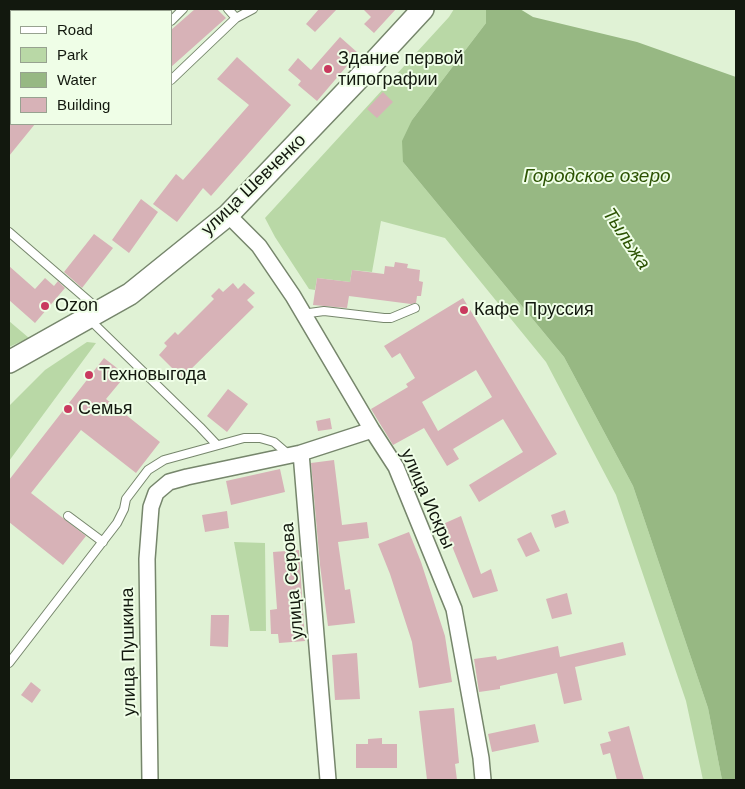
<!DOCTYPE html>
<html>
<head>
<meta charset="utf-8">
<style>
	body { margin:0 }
	#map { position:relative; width:745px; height:789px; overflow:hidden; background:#e0f2d5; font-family:Arial,sans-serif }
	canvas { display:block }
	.frame { position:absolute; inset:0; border:10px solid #12180e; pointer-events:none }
	.legend { position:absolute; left:10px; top:10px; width:162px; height:115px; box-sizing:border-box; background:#effee7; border:1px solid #97a290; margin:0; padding:6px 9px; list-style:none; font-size:15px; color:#12180e }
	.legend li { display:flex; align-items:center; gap:10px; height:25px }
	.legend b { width:25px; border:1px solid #97a290 }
</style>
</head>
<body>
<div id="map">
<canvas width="745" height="789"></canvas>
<div class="frame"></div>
<ul class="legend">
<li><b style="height:6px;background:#fff"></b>Road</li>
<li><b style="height:14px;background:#b9d8a6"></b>Park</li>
<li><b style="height:14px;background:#97b883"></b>Water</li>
<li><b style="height:14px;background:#d7b2b7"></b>Building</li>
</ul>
</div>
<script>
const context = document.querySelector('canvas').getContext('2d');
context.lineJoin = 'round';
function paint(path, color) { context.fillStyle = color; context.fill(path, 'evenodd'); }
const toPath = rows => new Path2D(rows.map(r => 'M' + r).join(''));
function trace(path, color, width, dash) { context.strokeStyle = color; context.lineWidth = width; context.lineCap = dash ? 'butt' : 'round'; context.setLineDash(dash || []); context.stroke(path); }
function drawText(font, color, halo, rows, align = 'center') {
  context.font = font + ' Arial,sans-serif'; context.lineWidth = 4; context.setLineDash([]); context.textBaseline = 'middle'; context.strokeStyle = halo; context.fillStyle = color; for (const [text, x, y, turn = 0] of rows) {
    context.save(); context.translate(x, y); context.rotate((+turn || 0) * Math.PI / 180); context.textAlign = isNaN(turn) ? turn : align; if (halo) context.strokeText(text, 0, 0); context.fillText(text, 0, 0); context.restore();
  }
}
const green = toPath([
	[454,9,486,9,486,23,412,120,403,162,564,357,633,486,708,708,722,780,703,780,686,701,616,495,546,362,445,238,381,221,372,272,352,270,350,282,317,278,315,290,309,289,275,237,265,218,449,17],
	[9,321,29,338,9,347],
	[87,342,96,343,9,461,9,406,45,370],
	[234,542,265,543,266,631,250,631]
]);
const water = toPath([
	[486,9,520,9,533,17,637,42,736,77,736,780,722,780,708,708,633,486,564,357,403,162,402,141,412,120,486,23]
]);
const building = toPath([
	[195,9,217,9,226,18,171,67,171,30],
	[319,9,337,9,315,32,306,24],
	[363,9,396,9,374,33,364,24,371,17],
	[340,37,358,53,317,101,298,85,301,81,288,70,298,58,311,70],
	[237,57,291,105,211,196,203,188,177,222,153,204,176,174,183,180,249,105,217,79],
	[383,92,393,102,377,118,367,109],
	[9,124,35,124,9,156],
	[141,199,158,212,129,253,112,240],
	[94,234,113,248,82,288,64,272],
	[395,262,408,264,407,268,420,270,419,281,423,282,421,296,417,296,416,303,411,304,349,296,347,308,313,305,317,278,350,282,352,270,384,274,385,266,394,267],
	[9,266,35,289,45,278,54,286,58,281,65,288,35,323,9,300],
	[233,283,238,289,244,283,255,293,247,300,254,307,182,378,159,355,167,346,164,343,175,332,178,335,214,299,211,296,219,288,223,292],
	[463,298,557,454,479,502,469,485,523,452,503,419,453,449,459,459,447,466,424,428,393,445,371,409,408,387,406,384,415,378,400,353,392,358,384,346],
	[476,370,492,397,438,431,422,402],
	[104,358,126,375,106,399,160,442,136,473,81,430,31,493,86,536,63,565,9,522,9,480],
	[228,389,248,404,227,432,207,416],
	[330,418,332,429,318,431,316,421],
	[334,460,342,525,367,522,369,538,338,542,345,590,350,589,355,623,328,626,320,565,311,463],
	[280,469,285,492,231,505,226,481],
	[565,510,569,523,555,528,551,515],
	[227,511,229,528,205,532,202,515],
	[461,516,481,574,491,569,498,591,473,598,443,524],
	[409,532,421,562,445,636,452,682,419,688,412,642,390,574,378,544],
	[531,532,540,551,526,557,517,539],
	[299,550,305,641,279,643,278,634,271,634,270,610,277,609,273,552],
	[567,593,572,614,552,619,546,599],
	[211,615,229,615,228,647,210,646],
	[623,642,626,655,575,667,582,700,564,704,557,673,500,686,500,689,479,692,474,659,496,656,497,660,558,646,560,657],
	[357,653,360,699,335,700,332,655],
	[31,682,41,690,32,703,21,695],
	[454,708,459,763,455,764,457,780,427,780,419,711],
	[535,724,539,742,492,752,488,734],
	[629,726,639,763,644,780,617,780,610,753,603,755,600,744,611,741,608,732],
	[382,738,382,744,397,744,397,768,356,768,356,744,368,744,368,739]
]);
const service = toPath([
	[228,9,236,18,253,9],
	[171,21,183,9],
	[171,80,236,18],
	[9,97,11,94],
	[9,232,98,309],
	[302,314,324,311,384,318,391,318,415,308],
	[89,319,200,427,217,445],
	[68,516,103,542],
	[9,663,117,523,124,509,126,499,148,470,164,460,244,438,260,438,274,442,289,455]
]);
const minor = toPath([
	[228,215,259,246,293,296,372,430,396,467,454,609,481,758,483,780],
	[150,780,147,559,151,507,156,493,169,482,187,477,301,453],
	[328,780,301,453,372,430]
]);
const secondary = toPath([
	[9,362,130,294,228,215,362,75,423,9]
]);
const markers = [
	[328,69,5,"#c93a5f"],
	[45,306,5,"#c93a5f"],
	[464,310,5,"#c93a5f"],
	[89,375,5,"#c93a5f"],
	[68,409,5,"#c93a5f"]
];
const poiNames = [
	["Здание первой",338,59],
	["типографии",338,80],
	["Ozon",55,306],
	["Кафе Пруссия",474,310],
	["Техновыгода",99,375],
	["Семья",78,409]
];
const streetNames = [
	["улица Шевченко",254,185,-44],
	["улица Искры",427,499,66],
	["улица Серова",293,581,-95],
	["улица Пушкина",129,652,-91]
];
const waterNames = [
	["Городское озеро",597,177],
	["Тыльжа",626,239,56]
];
paint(green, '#b9d8a6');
paint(water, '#97b883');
paint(building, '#d7b2b7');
trace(service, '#76866c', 10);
trace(minor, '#76866c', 18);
trace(secondary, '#76866c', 24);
trace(service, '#fff', 8);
trace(minor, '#fff', 15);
trace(secondary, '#fff', 21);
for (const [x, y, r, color] of markers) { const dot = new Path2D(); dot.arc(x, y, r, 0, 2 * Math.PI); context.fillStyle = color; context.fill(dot); trace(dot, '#effee7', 2); }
drawText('18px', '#12180e', '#effee7', poiNames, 'left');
drawText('18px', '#12180e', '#effee7', streetNames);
drawText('italic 19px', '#2c5303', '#effee7', waterNames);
</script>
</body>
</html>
